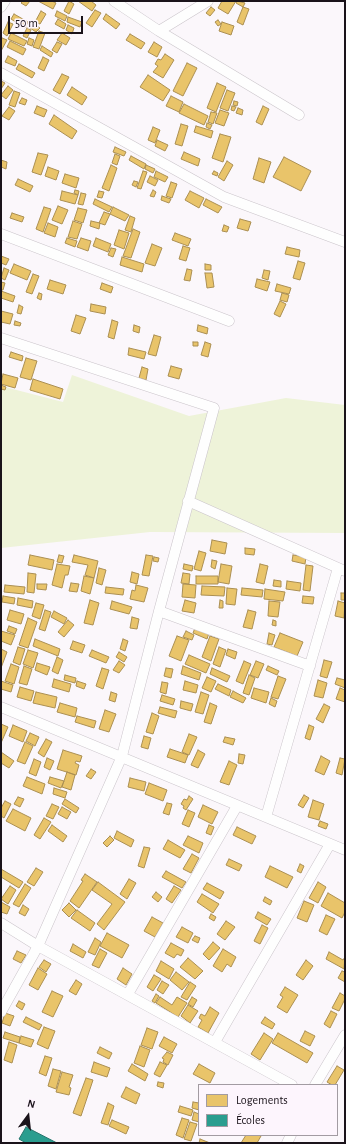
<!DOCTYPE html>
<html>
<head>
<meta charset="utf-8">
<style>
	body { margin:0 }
	#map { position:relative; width:346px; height:1144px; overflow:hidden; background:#fbf7fb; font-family:"Alegreya Sans",sans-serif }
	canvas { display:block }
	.frame { position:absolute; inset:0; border:2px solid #1a131a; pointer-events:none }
	.legend { position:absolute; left:198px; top:1084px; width:140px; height:52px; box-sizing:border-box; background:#fdf5fd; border:1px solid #a29ba2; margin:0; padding:5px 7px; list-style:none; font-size:12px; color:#1a131a }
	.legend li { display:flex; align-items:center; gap:8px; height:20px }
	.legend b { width:20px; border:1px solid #a29ba2 }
	.north { position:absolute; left:8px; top:1096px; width:40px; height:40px; -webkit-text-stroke:3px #fdf5fd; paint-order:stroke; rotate:15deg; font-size:11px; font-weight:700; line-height:16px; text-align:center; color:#1a131a }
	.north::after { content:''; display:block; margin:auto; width:14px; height:18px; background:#1a131a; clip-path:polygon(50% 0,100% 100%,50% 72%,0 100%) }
	.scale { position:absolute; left:8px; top:16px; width:75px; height:18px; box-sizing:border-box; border:2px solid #1a131a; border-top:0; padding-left:5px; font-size:12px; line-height:14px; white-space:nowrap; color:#1a131a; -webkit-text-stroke:3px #fdf5fd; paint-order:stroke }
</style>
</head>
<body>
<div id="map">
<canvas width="346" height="1144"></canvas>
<div class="frame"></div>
<ul class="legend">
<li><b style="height:11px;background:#e9c46a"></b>Logements</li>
<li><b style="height:11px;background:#2a9d8f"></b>Écoles</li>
</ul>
<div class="north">N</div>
<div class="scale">50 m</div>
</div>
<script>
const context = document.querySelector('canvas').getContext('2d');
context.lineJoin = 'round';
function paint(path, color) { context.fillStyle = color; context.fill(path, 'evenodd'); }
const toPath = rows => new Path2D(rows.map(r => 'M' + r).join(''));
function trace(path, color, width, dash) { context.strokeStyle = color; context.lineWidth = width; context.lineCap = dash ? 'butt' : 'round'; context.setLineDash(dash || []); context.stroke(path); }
const green = toPath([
	[72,375,189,416,286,398,345,405,345,533,150,532,1,548,1,386,63,402]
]);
const homes = toPath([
	[23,1,30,1,26,6,21,3,23,1],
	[38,1,52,1,56,3,53,9,38,1],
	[69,1,74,4,69,14,64,11,69,1],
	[78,1,91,1,96,5,92,11,78,1],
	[222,1,236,1,228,14,218,8,222,1],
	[237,1,245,3,243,7,236,3,237,1],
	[211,7,215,10,210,16,206,13,211,7],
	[243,7,249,9,243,25,237,22,243,7],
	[95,10,101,13,92,27,86,23,95,10],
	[41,11,46,14,40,24,35,22,41,11],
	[57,11,67,16,65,21,55,16,57,11],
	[14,14,28,22,25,28,11,19,14,14],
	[106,14,120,24,116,29,103,19,106,14],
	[68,17,82,22,80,27,67,22,68,17],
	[58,19,66,24,64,29,55,24,58,19],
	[218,20,221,24,218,26,215,22,218,20],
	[8,22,13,24,7,36,3,33,8,22],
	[222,22,234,26,231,35,219,31,222,22],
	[34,24,40,28,36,32,30,28,34,24],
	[68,25,74,28,72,34,66,30,68,25],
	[27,28,31,30,27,38,23,36,27,28],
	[39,31,45,33,39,49,33,47,39,31],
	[11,33,27,41,24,46,8,39,11,33],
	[62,33,70,38,66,45,57,40,62,33],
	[130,34,145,43,141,49,126,40,130,34],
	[2,38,7,40,1,51,1,40,2,38],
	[29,38,34,40,32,46,27,44,29,38],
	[10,41,26,49,23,55,7,47,10,41],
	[57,42,62,44,57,53,52,50,57,42],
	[154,42,162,47,157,57,148,52,154,42],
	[42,46,53,53,51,57,40,50,42,46],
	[165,54,174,60,163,78,153,72,158,66,155,64,158,59,161,60,165,54],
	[8,56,17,61,15,66,5,62,8,56],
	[43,57,49,60,44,71,38,68,43,57],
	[187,63,197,68,183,96,173,91,187,63],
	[19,64,35,73,32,78,16,69,19,64],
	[62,74,69,77,60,94,53,90,62,74],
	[148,75,170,90,163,101,140,87,148,75],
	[1,81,5,83,1,89,1,81],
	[217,83,226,87,216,112,207,108,217,83],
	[8,86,13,90,6,99,1,95,8,86],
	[72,87,87,97,82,105,67,95,72,87],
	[227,90,235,93,228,111,220,108,227,90],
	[14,91,20,93,15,107,9,105,14,91],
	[171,96,183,102,179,112,166,106,171,96],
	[22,98,27,100,25,105,19,103,22,98],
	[234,101,238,102,237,106,233,105,234,101],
	[184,104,208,116,204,125,179,113,184,104],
	[37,106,47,110,44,117,34,113,37,106],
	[232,106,236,107,234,111,231,110,232,106],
	[263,106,269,109,262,125,256,122,263,106],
	[9,107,15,111,9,120,2,116,9,107],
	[238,108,243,110,242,115,236,113,238,108],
	[220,110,229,113,224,126,215,123,220,110],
	[211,112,217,113,213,124,208,122,211,112],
	[54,115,77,131,72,139,49,124,54,115],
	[207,123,212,125,210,129,206,127,207,123],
	[181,124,188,126,182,146,175,144,181,124],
	[196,126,213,131,211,138,194,132,196,126],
	[153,127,160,130,155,143,148,140,153,127],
	[220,134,231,137,223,162,212,158,220,134],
	[157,140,168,145,165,151,155,146,157,140],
	[115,147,126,152,124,156,113,152,115,147],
	[184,152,200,159,198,166,181,159,184,152],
	[38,153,48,155,41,175,32,172,38,153],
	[115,154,120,156,117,165,112,163,115,154],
	[131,156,146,164,144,169,129,160,131,156],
	[284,157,311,171,301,191,273,177,284,157],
	[259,158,271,162,264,183,253,179,259,158],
	[1,160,7,162,6,169,1,167,1,160],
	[227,161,233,165,224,181,218,177,227,161],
	[111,165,117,168,109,191,102,188,111,165],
	[146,165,155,169,153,173,145,169,146,165],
	[48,167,59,171,56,180,45,176,48,167],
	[143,171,147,172,141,189,137,188,143,171],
	[156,171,168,177,165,182,154,177,156,171],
	[214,171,218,173,217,176,212,174,214,171],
	[65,174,79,178,76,188,62,183,65,174],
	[150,176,158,180,155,186,147,182,150,176],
	[18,179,33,186,30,192,15,185,18,179],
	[134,181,138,182,136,187,132,185,134,181],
	[171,182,177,184,172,198,166,196,171,182],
	[75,190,79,191,78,195,74,193,75,190],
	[153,190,156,192,154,197,150,196,153,190],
	[62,191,78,195,75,204,60,200,62,191],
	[99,191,104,192,102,198,97,197,99,191],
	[190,191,204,198,199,208,185,200,190,191],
	[81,193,86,194,83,205,78,204,81,193],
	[162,196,171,199,169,203,161,200,162,196],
	[95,199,112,207,109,212,93,204,95,199],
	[206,199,222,207,218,213,203,205,206,199],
	[58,206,68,210,62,224,52,220,58,206],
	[44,207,51,209,43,232,36,229,44,207],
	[113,207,129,215,125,221,110,214,113,207],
	[78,208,87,210,83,223,74,220,78,208],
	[104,212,110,214,105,225,99,223,104,212],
	[12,213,24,217,22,222,10,218,12,213],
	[130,216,135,218,131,232,125,230,130,216],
	[240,219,251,222,248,231,237,228,240,219],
	[73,221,82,224,77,239,68,237,73,221],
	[91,221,100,223,99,229,90,226,91,221],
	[48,223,58,227,55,237,44,233,48,223],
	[224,225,229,227,227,232,222,231,224,225],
	[133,229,140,232,131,258,123,256,133,229],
	[119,230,129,233,124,249,114,245,119,230],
	[175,233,191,239,188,246,172,240,175,233],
	[67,238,77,241,75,247,65,243,67,238],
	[81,238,91,241,88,251,77,247,81,238],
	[96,238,111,244,108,252,93,246,96,238],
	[152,244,162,248,155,266,145,263,152,244],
	[183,246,190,248,186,261,179,259,183,246],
	[287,247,300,250,299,257,285,254,287,247],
	[111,248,116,249,113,257,108,255,111,248],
	[1,256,9,259,6,265,1,263,1,256],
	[122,257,144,264,142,272,120,265,122,257],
	[298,261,305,263,300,280,293,278,298,261],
	[14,264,31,271,27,280,10,273,14,264],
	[205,264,211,265,211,270,205,270,205,264],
	[4,268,9,270,5,280,1,278,4,268],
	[187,269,192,270,190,281,184,280,187,269],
	[264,270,270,271,268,280,262,278,264,270],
	[205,273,212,273,214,287,207,288,205,273],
	[33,274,39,276,32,294,26,292,33,274],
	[257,279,270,282,267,291,255,287,257,279],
	[50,280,66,285,63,294,47,289,50,280],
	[1,282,5,283,3,290,1,290,1,282],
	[102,283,113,287,111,293,100,289,102,283],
	[277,284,291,288,289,294,275,291,277,284],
	[1,291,15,296,13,302,1,298,1,291],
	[39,293,42,294,41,300,37,298,39,293],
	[282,293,289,295,287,302,280,300,282,293],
	[280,301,286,304,280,317,274,314,280,301],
	[91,304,106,307,105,314,90,311,91,304],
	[19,305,23,307,21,314,17,313,19,305],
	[1,311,13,314,10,324,1,322,1,311],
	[76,315,86,318,80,334,71,331,76,315],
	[112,320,118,322,114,339,108,337,112,320],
	[15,321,21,323,20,326,14,325,15,321],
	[134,325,140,327,139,333,133,331,134,325],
	[198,325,208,328,207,334,197,331,198,325],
	[154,335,161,337,156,356,148,354,154,335],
	[193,342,198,342,198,346,193,346,193,342],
	[205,342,211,344,208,357,201,355,205,342],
	[129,348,146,352,144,359,128,355,129,348],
	[11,352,23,356,22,361,9,357,11,352],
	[26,358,37,361,31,380,20,377,26,358],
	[171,366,182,369,179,379,168,376,171,366],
	[142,367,148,369,146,380,139,378,142,367],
	[3,374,18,378,15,388,1,384,3,374],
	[33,379,63,389,60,399,30,390,33,379],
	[1,385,6,387,5,390,1,389,1,385],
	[212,540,227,543,225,554,210,551,212,540],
	[245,548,255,549,254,555,245,554,245,548],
	[199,551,206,553,201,571,194,569,199,551],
	[30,555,54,560,52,570,28,565,30,555],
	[59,555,64,556,62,563,57,562,59,555],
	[74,555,98,561,94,578,85,575,88,565,72,562,74,555],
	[146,555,153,556,149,576,142,575,146,555],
	[293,555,306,557,305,564,292,561,293,555],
	[154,557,159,558,158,562,153,561,154,557],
	[212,560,217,561,215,569,211,567,212,560],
	[57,564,70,566,68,575,65,575,62,588,52,585,57,564],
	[184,564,193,566,192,571,183,569,184,564],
	[221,564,232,566,229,584,218,582,221,564],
	[260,564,268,566,264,584,256,582,260,564],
	[306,565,313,566,310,591,303,590,306,565],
	[99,568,106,570,102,585,96,583,99,568],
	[132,572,139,574,137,584,130,582,132,572],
	[28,573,36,574,34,593,27,592,28,573],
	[183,573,190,574,189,584,181,583,183,573],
	[84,576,94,578,90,594,81,591,84,576],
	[196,576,218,576,218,584,196,584,196,576],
	[274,580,281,581,281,587,273,586,274,580],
	[287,581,301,583,300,591,286,589,287,581],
	[71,583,79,584,77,592,69,591,71,583],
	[37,584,47,584,46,590,37,589,37,584],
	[183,584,196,585,195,598,182,597,183,584],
	[5,585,25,587,24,594,4,592,5,585],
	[136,585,148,588,144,602,130,599,132,590,135,591,136,585],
	[202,586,225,587,224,596,201,595,202,586],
	[106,587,124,589,123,595,105,593,106,587],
	[227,588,237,589,235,605,226,604,227,588],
	[242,588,263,590,262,597,241,595,242,588],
	[265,589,285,592,283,601,264,599,265,589],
	[341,593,345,593,345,600,341,600,341,593],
	[3,596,15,598,14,604,2,602,3,596],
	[303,596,314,597,313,604,302,603,303,596],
	[18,598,33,601,32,608,17,605,18,598],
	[90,600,99,603,93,625,84,623,90,600],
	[185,600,196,603,194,613,182,611,185,600],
	[220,600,223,601,223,608,219,608,220,600],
	[112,601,132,607,129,614,110,609,112,601],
	[269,601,280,602,278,617,268,616,269,601],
	[338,601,345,603,344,618,335,616,338,601],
	[36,603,44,605,40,619,32,616,36,603],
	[10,610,24,614,21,624,7,620,10,610],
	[45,610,51,612,45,631,39,629,45,610],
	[248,610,256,612,252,629,243,627,248,610],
	[54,611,67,618,64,624,51,617,54,611],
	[132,617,139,619,137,629,130,628,132,617],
	[28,618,37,622,28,648,19,645,28,618],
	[68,620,74,625,64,637,58,632,68,620],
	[273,620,276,621,276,626,272,625,273,620],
	[9,626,17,629,15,634,7,631,9,626],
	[195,628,209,633,207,639,193,633,195,628],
	[1,631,15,635,11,645,1,641,1,631],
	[186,631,194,635,192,640,183,637,186,631],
	[269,633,275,635,272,645,267,644,269,633],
	[280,633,303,642,297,656,274,647,280,633],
	[177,636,189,640,181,661,169,656,177,636],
	[210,636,219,639,211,661,202,657,210,636],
	[35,639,60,649,58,656,33,646,35,639],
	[123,639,128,641,125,651,120,649,123,639],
	[73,641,85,645,82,653,70,649,73,641],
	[18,647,25,649,20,665,13,662,18,647],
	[219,647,226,650,220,667,213,664,219,647],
	[1,649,7,652,1,668,1,649],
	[228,649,237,652,235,659,226,655,228,649],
	[28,650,38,653,33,668,23,664,28,650],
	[92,650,109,657,106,663,89,656,92,650],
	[119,652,127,657,124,662,116,657,119,652],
	[189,655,210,664,206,673,185,664,189,655],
	[57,657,63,660,58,674,52,671,57,657],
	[324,660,332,662,327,678,320,676,324,660],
	[119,661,125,665,119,673,113,670,119,661],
	[244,661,251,664,243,684,236,681,244,661],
	[256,661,264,664,258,678,250,675,256,661],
	[37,663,50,667,47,675,35,670,37,663],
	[11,664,19,667,14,684,5,681,11,664],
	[24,666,32,669,27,685,19,683,24,666],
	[183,666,201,673,199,680,181,674,183,666],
	[268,666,279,671,277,675,266,670,268,666],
	[102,668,109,670,103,689,96,686,102,668],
	[166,668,173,669,171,678,164,676,166,668],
	[212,668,230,676,227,682,210,674,212,668],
	[65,675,76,678,75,683,64,680,65,675],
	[249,675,255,678,249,695,243,693,249,675],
	[278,676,286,679,278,699,271,697,278,676],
	[207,677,216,681,211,692,202,688,207,677],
	[337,678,345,680,345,688,335,684,337,678],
	[54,679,71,684,69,692,52,687,54,679],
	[318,680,327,683,323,698,314,696,318,680],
	[1,681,13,685,11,692,1,689,1,681],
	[77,681,86,684,84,689,76,686,77,681],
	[185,681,198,685,196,693,183,690,185,681],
	[162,682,168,683,166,694,160,692,162,682],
	[218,684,231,690,229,696,215,689,218,684],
	[20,687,34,691,31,701,17,697,20,687],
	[254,688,269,692,266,703,251,698,254,688],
	[340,688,345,690,345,702,336,699,340,688],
	[233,691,246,698,243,703,230,697,233,691],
	[36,692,57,697,55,708,33,703,36,692],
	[111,692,117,694,115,702,109,700,111,692],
	[201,692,209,695,203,714,195,712,201,692],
	[162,695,175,699,173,705,160,701,162,695],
	[271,698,277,701,275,707,269,704,271,698],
	[181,701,193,704,191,711,180,708,181,701],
	[60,703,77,708,75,717,57,712,60,703],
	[210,703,217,706,211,724,204,722,210,703],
	[324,704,330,707,323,723,316,719,324,704],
	[160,707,177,711,175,718,158,713,160,707],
	[105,710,116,714,109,732,99,729,105,710],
	[152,713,159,716,153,734,146,732,152,713],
	[77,716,96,721,94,728,75,722,77,716],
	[1,724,8,727,1,743,1,724],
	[13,725,27,731,23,742,9,736,13,725],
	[309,725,314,727,310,740,305,738,309,725],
	[30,733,39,737,35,746,26,741,30,733],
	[189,734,197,737,189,755,182,752,189,734],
	[144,736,151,738,148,749,141,747,144,736],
	[225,737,235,739,233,745,223,742,225,737],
	[46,739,52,742,44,757,38,753,46,739],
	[25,742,33,746,25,764,17,761,25,742],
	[170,749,188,755,185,763,167,757,170,749],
	[63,750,82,756,80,762,76,761,75,763,79,765,76,775,57,769,63,750],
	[198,750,205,754,198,768,191,765,198,750],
	[1,752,14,761,9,768,1,763,1,752],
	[239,754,245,755,243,764,238,763,239,754],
	[321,756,330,761,324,775,315,771,321,756],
	[47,758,54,761,50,770,44,767,47,758],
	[340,758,345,759,342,775,336,773,340,758],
	[34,759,41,762,36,776,29,773,34,759],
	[229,761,237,765,229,785,220,782,229,761],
	[91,769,96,772,91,779,86,776,91,769],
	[67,772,75,775,71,790,62,787,67,772],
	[27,777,45,784,42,794,23,786,27,777],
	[50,777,64,781,61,788,48,783,50,777],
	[130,778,146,782,144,791,128,787,130,778],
	[149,783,167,790,163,801,145,794,149,783],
	[54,788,67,792,65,798,53,794,54,788],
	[304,795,309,798,303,808,298,805,304,795],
	[189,796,193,799,186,810,183,808,184,806,181,804,184,799,187,800,189,796],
	[18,797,24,799,20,807,14,804,18,797],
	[65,799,79,808,76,813,62,804,65,799],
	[313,800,324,804,319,820,308,817,313,800],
	[5,801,11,804,4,818,1,816,1,808,5,801],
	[167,803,172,804,169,815,163,813,167,803],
	[52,804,59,807,53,819,46,816,52,804],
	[203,805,218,812,212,824,198,817,203,805],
	[62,807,71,812,67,819,58,814,62,807],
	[13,809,31,818,25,831,6,821,13,809],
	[188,810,195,813,189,827,182,824,188,810],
	[44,818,51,822,40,839,34,835,44,818],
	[320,821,328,824,326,829,318,826,320,821],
	[52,825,67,836,63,842,48,831,52,825],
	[209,825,214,827,211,835,206,833,209,825],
	[237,827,256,836,252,844,233,835,237,827],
	[117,831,134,840,131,847,114,838,117,831],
	[110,836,114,840,107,847,103,843,110,836],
	[188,836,203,843,199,853,183,845,188,836],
	[168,840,185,850,180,858,163,849,168,840],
	[144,847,150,848,144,868,138,866,144,847],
	[192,854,199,858,191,873,183,869,192,854],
	[229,859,242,865,239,871,226,865,229,859],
	[300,864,304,866,301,873,297,871,300,864],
	[270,866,293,877,287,888,265,877,270,866],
	[36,868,43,872,34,886,27,882,36,868],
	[1,869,23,882,19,888,1,877,1,869],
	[166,871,186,882,182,888,162,877,166,871],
	[85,874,97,882,79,908,70,901,83,881,81,880,85,874],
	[129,879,136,883,127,899,120,894,129,879],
	[98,882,125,902,104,930,97,924,112,904,92,890,98,882],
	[318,882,326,887,318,903,309,898,318,882],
	[207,883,224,892,220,899,203,889,207,883],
	[25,884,31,888,19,907,13,904,25,884],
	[10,886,16,890,8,904,1,899,10,886],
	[174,886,181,890,172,903,166,899,174,886],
	[156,892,162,897,158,902,152,897,156,892],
	[328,893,345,903,345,912,342,918,321,906,328,893],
	[202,894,219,904,213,913,197,902,202,894],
	[265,897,272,901,270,905,263,901,265,897],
	[304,901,314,905,307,922,297,918,304,901],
	[1,902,10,907,7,914,1,912,1,902],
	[69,903,76,910,69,917,62,910,69,903],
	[23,905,29,909,25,916,19,913,23,905],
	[77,910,95,923,90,931,71,918,77,910],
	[258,912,271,919,267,925,255,918,258,912],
	[211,914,216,917,214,921,209,918,211,914],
	[326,915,335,919,327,935,319,931,326,915],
	[152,917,163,923,155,937,144,931,152,917],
	[226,921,235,927,225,940,217,934,226,921],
	[262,925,268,928,260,944,254,941,262,925],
	[182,927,193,933,188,943,176,937,182,927],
	[107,933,129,945,122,958,100,946,107,933],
	[195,936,200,938,198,943,192,940,195,936],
	[95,938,101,942,95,955,88,952,95,938],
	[213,942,220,948,209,960,203,954,213,942],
	[171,943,184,950,181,956,177,954,174,958,165,953,171,943],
	[73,944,86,952,83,958,70,951,73,944],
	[100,949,107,953,99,968,92,965,100,949],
	[223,949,236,957,231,967,227,964,222,972,213,966,223,949],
	[17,951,26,955,21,963,13,959,17,951],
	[329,952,343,960,345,957,344,969,326,959,329,952],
	[188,958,203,971,195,979,180,967,188,958],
	[44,960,51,964,46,972,39,967,44,960],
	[306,960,313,966,303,980,296,975,306,960],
	[161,961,174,969,169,979,156,971,161,961],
	[38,968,47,974,38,990,29,985,38,968],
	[123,968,132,974,126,985,117,979,123,968],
	[342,971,345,972,345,982,338,978,342,971],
	[176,972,189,982,182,990,170,980,176,972],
	[154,975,161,979,153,991,147,987,154,975],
	[76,980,82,984,76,995,69,991,76,980],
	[162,981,169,985,163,994,157,990,162,981],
	[190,982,196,986,187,1000,181,997,190,982],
	[285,987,298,995,287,1013,277,1007,283,997,280,995,285,987],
	[52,991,63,996,53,1017,42,1012,52,991],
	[340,993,345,996,345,999,339,1011,332,1008,340,993],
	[156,994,159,996,155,1003,152,1001,156,994],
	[160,997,172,1005,177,997,187,1003,178,1017,156,1003,160,997],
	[192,997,197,1000,193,1007,188,1004,192,997],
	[19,1001,25,1004,22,1010,16,1006,19,1001],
	[188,1005,198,1011,190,1023,181,1016,188,1005],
	[210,1007,219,1013,208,1033,198,1027,202,1020,199,1018,201,1014,205,1016,210,1007],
	[331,1011,337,1014,330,1028,324,1024,331,1011],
	[5,1013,14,1016,10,1026,2,1023,5,1013],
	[26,1017,42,1025,39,1030,23,1022,26,1017],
	[265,1017,275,1024,272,1029,261,1023,265,1017],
	[44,1027,55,1031,48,1049,37,1044,44,1027],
	[147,1028,158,1032,152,1049,141,1045,147,1028],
	[305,1031,315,1036,310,1046,300,1041,305,1031],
	[5,1032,20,1037,19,1043,3,1038,5,1032],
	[264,1033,273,1039,260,1060,251,1054,264,1033],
	[278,1033,313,1053,307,1063,272,1043,278,1033],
	[21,1036,34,1040,31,1047,19,1043,21,1036],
	[164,1037,177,1044,172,1053,159,1046,164,1037],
	[9,1042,17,1045,12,1063,4,1060,9,1042],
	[140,1046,150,1050,144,1067,134,1063,140,1046],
	[100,1047,112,1053,109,1059,97,1053,100,1047],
	[167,1052,173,1055,168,1065,163,1062,164,1059,162,1058,167,1052],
	[45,1056,52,1058,46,1076,39,1073,45,1056],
	[94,1062,110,1068,107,1077,91,1072,94,1062],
	[160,1062,167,1065,160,1077,154,1074,160,1062],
	[132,1064,148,1074,145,1081,128,1071,132,1064],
	[199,1064,215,1073,210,1083,193,1074,199,1064],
	[337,1066,344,1070,335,1085,332,1085,327,1082,337,1066],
	[53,1069,61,1071,56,1089,48,1086,53,1069],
	[62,1072,73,1075,69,1087,71,1088,69,1095,56,1092,62,1072],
	[86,1078,93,1080,81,1116,73,1113,86,1078],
	[158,1082,164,1083,163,1088,157,1086,158,1082],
	[126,1087,140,1094,136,1104,121,1097,126,1087],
	[193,1102,199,1103,199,1110,192,1108,193,1102],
	[108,1103,114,1106,108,1125,101,1123,108,1103],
	[180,1106,193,1110,191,1116,178,1112,180,1106],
	[194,1112,199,1114,199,1122,192,1120,194,1112],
	[182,1118,189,1120,183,1138,176,1135,182,1118],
	[112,1120,129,1127,126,1134,109,1126,112,1120],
	[190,1122,197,1124,191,1141,184,1139,190,1122],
	[246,1135,259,1135,261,1136,257,1143,241,1143,246,1135],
	[200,1139,210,1143,199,1143,200,1139]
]);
const schools = toPath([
	[26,1127,57,1143,26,1143,19,1139,26,1127]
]);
const minor = toPath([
	[114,1,159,31,299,115],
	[1,7,5,1],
	[159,31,208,1],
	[1,73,224,197,345,242],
	[1,234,229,321],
	[1,338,214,408,159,611,122,756,38,946,1,1012],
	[188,501,345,571],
	[159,611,310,666],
	[1,707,345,850],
	[266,817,338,568],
	[1,923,38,946,292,1085],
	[128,994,237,806],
	[215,1042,330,844],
	[315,1085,345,1035],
	[287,1143,291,1135]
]);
paint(green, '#eef3d9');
paint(homes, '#e9c46a');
trace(homes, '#ab8f52', 1);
paint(schools, '#2a9d8f');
trace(schools, '#25746c', 1);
trace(minor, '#cac4ca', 11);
trace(minor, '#fefefe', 10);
</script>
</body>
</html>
